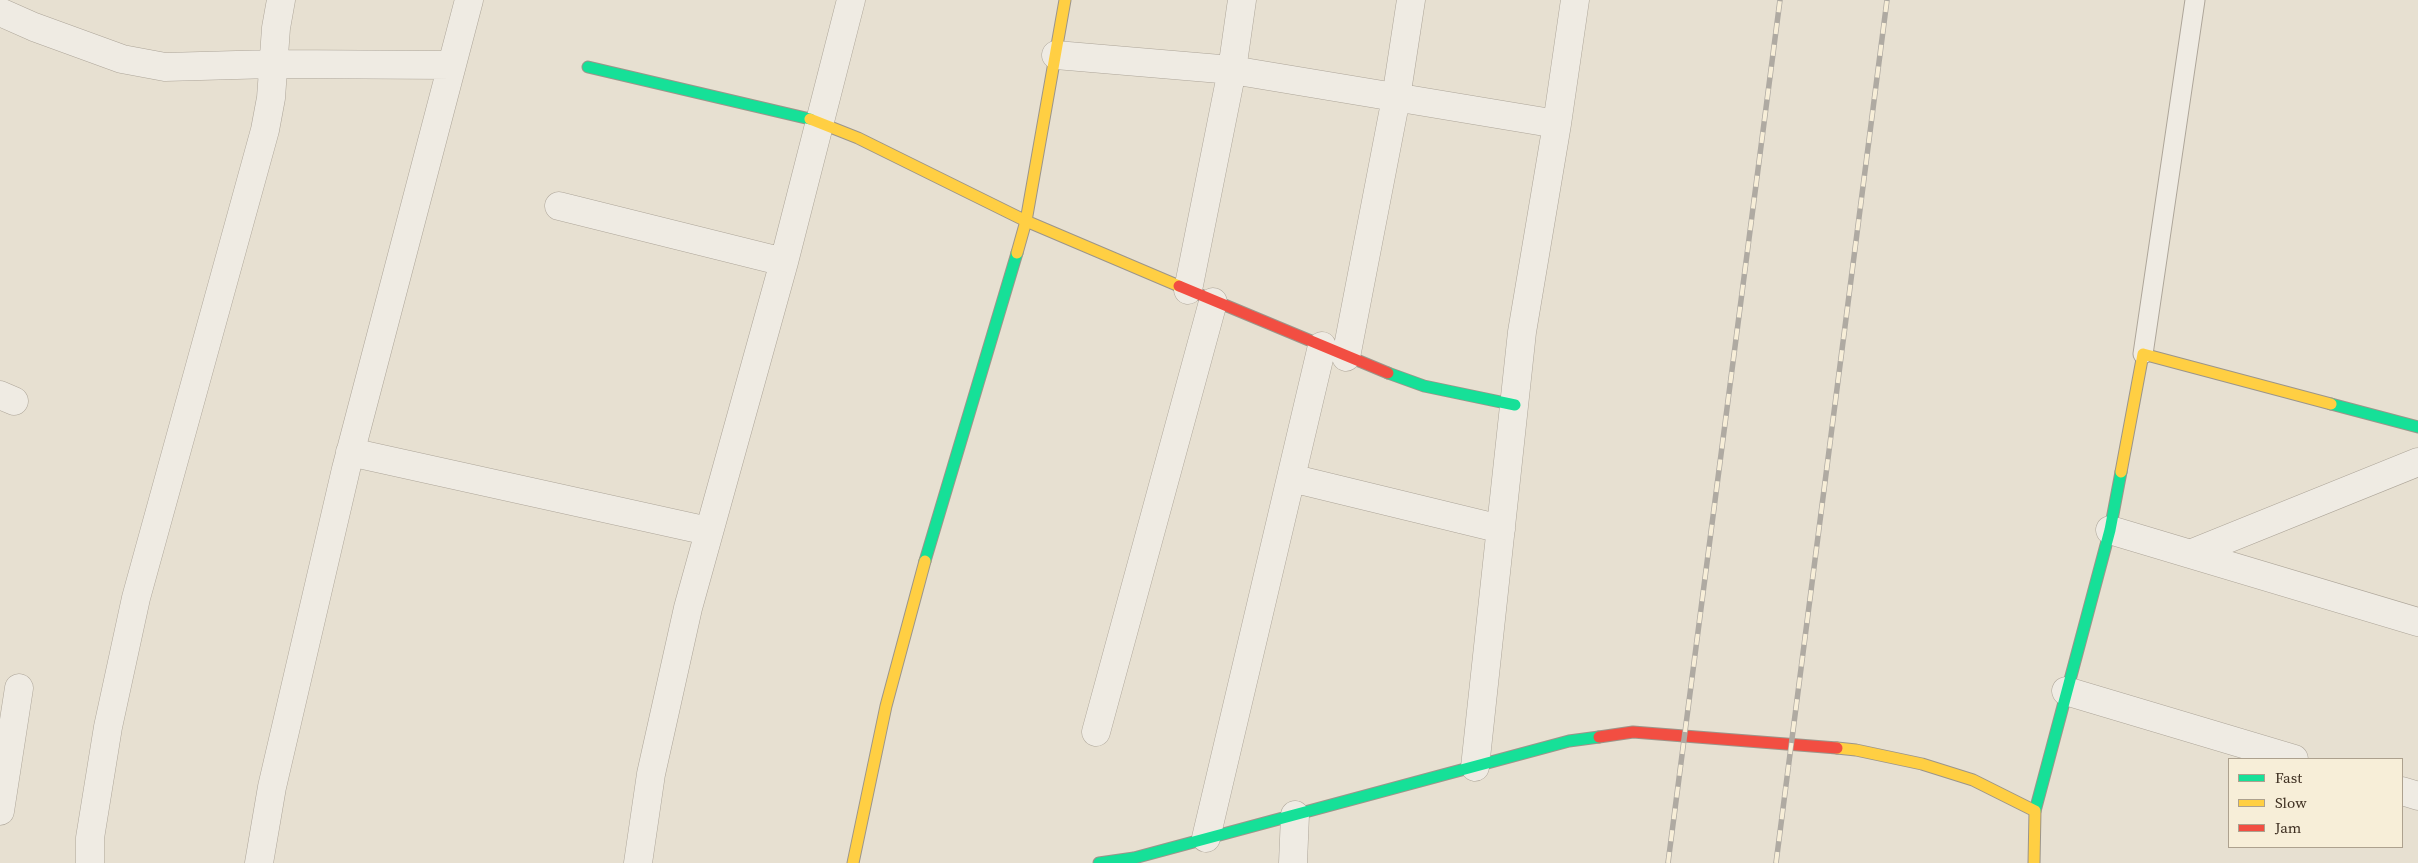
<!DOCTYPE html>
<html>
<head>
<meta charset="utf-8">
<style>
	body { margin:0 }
	#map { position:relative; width:2418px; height:863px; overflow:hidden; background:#e7e0d1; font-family:"Source Serif 4",serif }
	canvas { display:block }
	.legend { position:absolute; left:2228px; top:758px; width:175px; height:90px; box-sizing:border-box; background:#f7eed8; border:1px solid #ada18e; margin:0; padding:6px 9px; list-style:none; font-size:15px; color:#3d2e20 }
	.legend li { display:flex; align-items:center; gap:10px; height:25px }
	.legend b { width:25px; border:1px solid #ada18e }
</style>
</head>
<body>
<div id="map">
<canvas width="2418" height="863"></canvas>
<ul class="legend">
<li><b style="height:6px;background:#16e098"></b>Fast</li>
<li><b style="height:6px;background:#ffcf43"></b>Slow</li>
<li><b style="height:6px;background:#f24e42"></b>Jam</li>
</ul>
</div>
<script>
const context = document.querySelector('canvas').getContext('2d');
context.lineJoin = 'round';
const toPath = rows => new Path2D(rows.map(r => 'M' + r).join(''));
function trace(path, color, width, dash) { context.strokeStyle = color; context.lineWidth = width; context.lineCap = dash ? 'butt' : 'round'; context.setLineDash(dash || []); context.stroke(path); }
const lane = toPath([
	[2143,354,2195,0]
]);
const street = toPath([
	[0,12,34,27,122,59,165,67,272,64,452,65],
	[1056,55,1232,70,1557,124],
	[559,206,784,262],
	[1188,290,1232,70,1242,0],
	[1346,357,1396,98,1411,0],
	[0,395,14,401],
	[350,452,708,531],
	[1291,478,1501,529],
	[2110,530,2418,622],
	[2190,554,2418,462],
	[2066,691,2294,759],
	[1096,732,1213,302],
	[1475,767,1522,332,1557,124,1575,0],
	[2402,791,2418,796],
	[0,811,19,688],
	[1206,838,1322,346],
	[90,863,90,838,108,727,136,598,265,130,271,98,276,28,281,0],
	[259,863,272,787,346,469,469,0],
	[638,863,651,774,688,608,784,262,851,0],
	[1293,863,1295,815]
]);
const fast = toPath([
	[588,67,810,119],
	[1388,373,1424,386,1515,405],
	[2331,404,2418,427],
	[925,561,1017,253],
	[2035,811,2110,530,2121,472],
	[1099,863,1134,858,1569,741,1599,737]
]);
const slow = toPath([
	[810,119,858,138,1026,221,1179,286],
	[1017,253,1026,221,1065,0],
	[2121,472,2143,354,2331,404],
	[1837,748,1856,750,1922,764,1973,780,2035,811,2034,863],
	[853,863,886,706,925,561]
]);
const jam = toPath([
	[1179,286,1388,373],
	[1599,737,1633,732,1837,748]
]);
const rail = toPath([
	[1668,863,1780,0],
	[1776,863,1887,0]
]);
trace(lane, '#ada599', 21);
trace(street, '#ada599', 29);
trace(fast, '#9c958a', 13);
trace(slow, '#9c958a', 13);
trace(jam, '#9c958a', 13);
trace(lane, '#efebe3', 19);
trace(street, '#efebe3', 28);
trace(fast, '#16e098', 11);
trace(slow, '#ffcf43', 11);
trace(jam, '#f24e42', 11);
trace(rail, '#afaaa2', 5.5);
trace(rail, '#f7eed8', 4, [11]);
</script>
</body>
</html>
